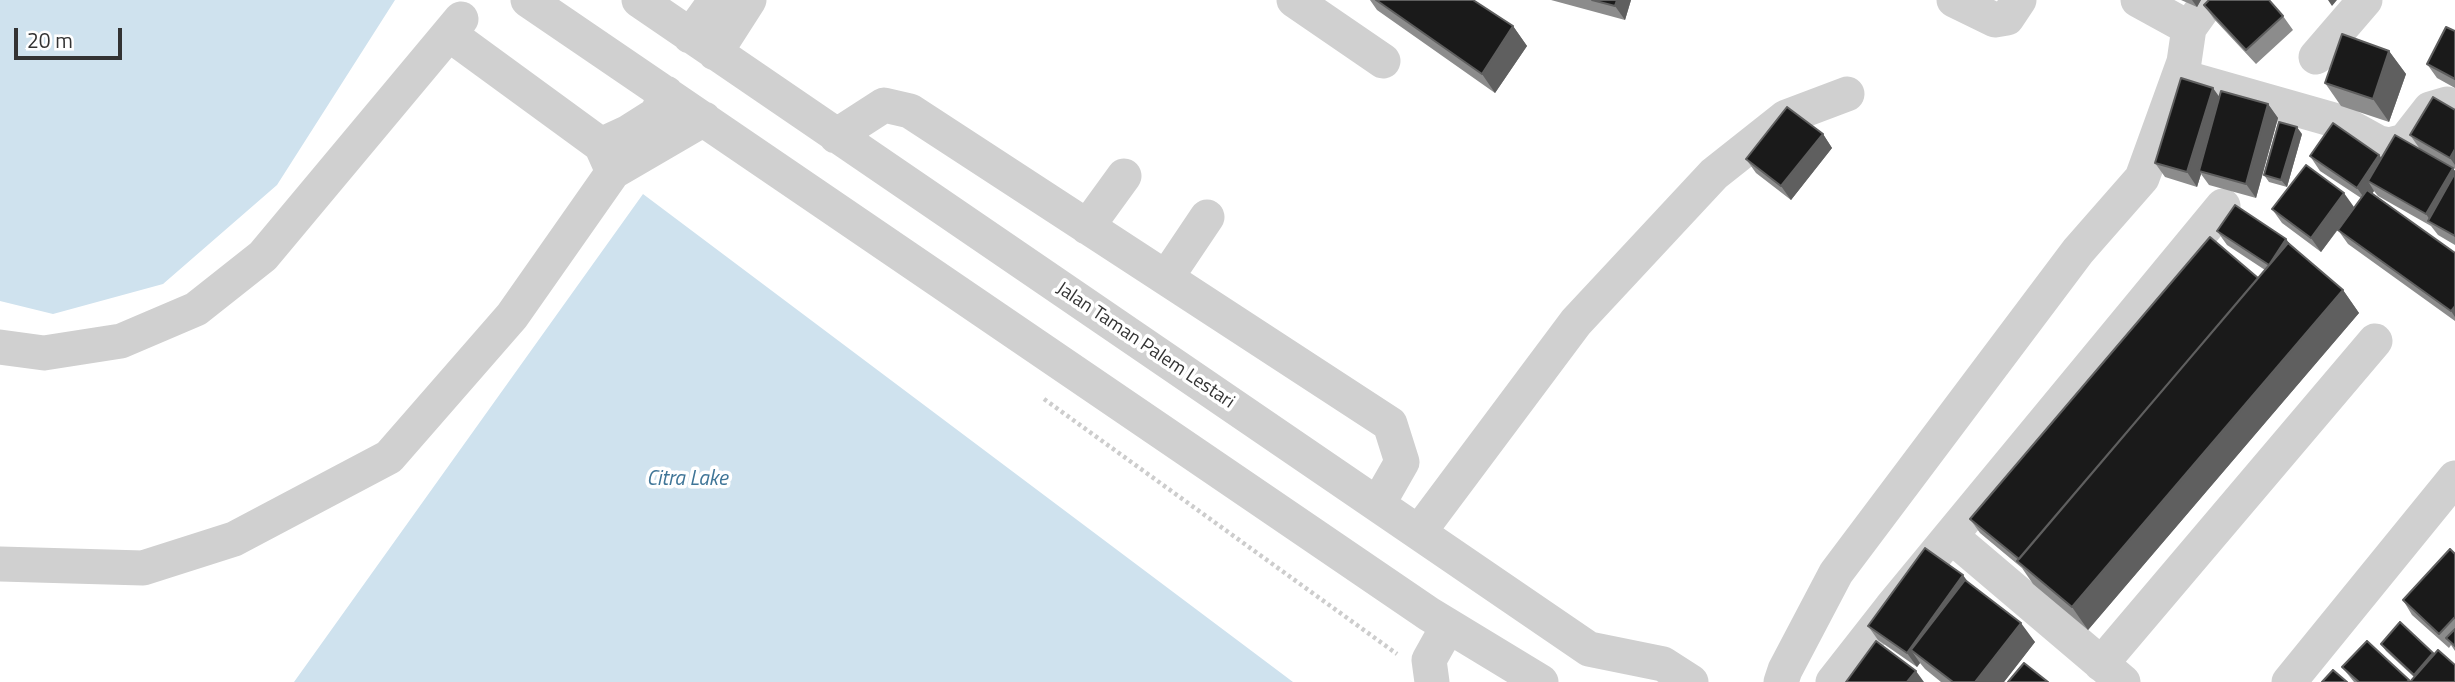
<!DOCTYPE html>
<html>
<head>
<meta charset="utf-8">
<style>
	body { margin:0 }
	#map { position:relative; width:2455px; height:682px; overflow:hidden; background:#fff; font-family:"Titillium Web",sans-serif }
	canvas { display:block }
	.scale { position:absolute; left:14px; top:28px; width:108px; height:32px; box-sizing:border-box; border:4px solid #333; border-top:0; padding-left:9px; font-size:21px; line-height:24px; white-space:nowrap; color:#333; -webkit-text-stroke:5px #fff; paint-order:stroke }
</style>
</head>
<body>
<div id="map">
<canvas width="2455" height="682"></canvas>
<div class="scale">20 m</div>
</div>
<script>
const context = document.querySelector('canvas').getContext('2d');
context.lineJoin = 'round';
function paint(path, color) { context.fillStyle = color; context.fill(path, 'evenodd'); }
const toPath = rows => new Path2D(rows.map(r => 'M' + r).join(''));
function trace(path, color, width, dash) { context.strokeStyle = color; context.lineWidth = width; context.lineCap = dash ? 'butt' : 'round'; context.setLineDash(dash || []); context.stroke(path); }
function drawText(font, color, halo, rows, align = 'center') {
  context.font = font + ' "Titillium Web",sans-serif'; context.lineWidth = 7; context.setLineDash([]); context.textBaseline = 'middle'; context.strokeStyle = halo; context.fillStyle = color; for (const [text, x, y, turn = 0] of rows) {
    context.save(); context.translate(x, y); context.rotate((+turn || 0) * Math.PI / 180); context.textAlign = isNaN(turn) ? turn : align; if (halo) context.strokeText(text, 0, 0); context.fillText(text, 0, 0); context.restore();
  }
}
const water = toPath([
	[0,0,395,0,277,185,163,284,53,314,0,301],
	[643,194,1293,682,294,682]
]);
const path = toPath([
	[1044,399,1397,654]
]);
const minor = toPath([
	[528,0,1429,614,1541,682],
	[639,0,1589,649,1663,664,1691,682],
	[1294,0,1383,61],
	[1954,0,1995,20,2007,18,2019,0],
	[2138,0,2189,28],
	[449,34,601,145,613,172],
	[690,36,716,0],
	[715,53,749,0],
	[2316,57,2365,0],
	[2179,76,2341,122,2379,143,2389,145,2405,141,2430,109,2447,104,2455,107],
	[836,136,884,105,910,111,1390,424,1402,462,1378,504],
	[601,145,627,133,657,114,666,93],
	[1087,227,1124,176],
	[1166,278,1207,217],
	[0,347,44,353,121,341,196,309,263,256,461,19],
	[1419,532,1576,322,1714,174,1786,117,1847,94],
	[1952,537,2123,682],
	[0,564,143,568,234,539,389,457,512,316,613,172,704,119],
	[2101,664,2375,341],
	[1432,682,1429,660,1448,626],
	[1781,682,1785,670,1836,573,2078,251,2142,178,2184,62,2189,28,2209,0],
	[1833,682,1891,608,2223,206],
	[2289,682,2455,478]
]);
const wall = toPath([
	[1370,0,1473,0,1513,26,1527,46,1495,93,1377,10],
	[1551,0,1631,0,1625,20],
	[2181,0,2201,0,2197,7],
	[2204,5,2283,16,2293,30,2256,64,2214,19],
	[2455,31,2455,88,2437,78,2427,64],
	[2389,51,2406,74,2389,122,2341,106,2325,83],
	[2219,96,2268,104,2278,118,2256,198,2209,185,2201,174,2197,187,2165,177,2155,163],
	[2455,110,2455,169,2420,149,2410,135],
	[1823,134,1832,148,1791,200,1756,173,1746,159],
	[2302,134,2287,187,2269,182,2264,175],
	[2379,155,2382,158,2453,168,2455,171,2455,245,2438,235,2431,226,2378,196,2374,191,2372,193,2455,253,2455,321,2348,244,2338,230,2346,219,2321,252,2282,223,2272,209,2354,207,2361,198,2320,171,2310,156],
	[2217,231,2286,239,2291,245,2343,290,2359,313,2088,630,2033,584,2022,568,1980,533,1970,519,2258,278,2265,270,2227,245],
	[2455,554,2455,651,2451,645,2449,648,2412,615,2403,600],
	[1968,582,2035,642,2004,682,1941,682,1925,669,1920,663,1917,667,1878,640,1868,626],
	[2381,644,2455,682,2354,682,2342,667,2409,680,2410,682,2414,677,2386,651]
]);
const shadedWall = toPath([
	[1617,0,1631,0,1625,20,1615,6],
	[2192,0,2201,0,2197,7],
	[2328,0,2337,0,2332,6],
	[1513,26,1527,46,1495,93,1482,74],
	[2389,51,2406,74,2389,122,2373,99],
	[2213,88,2223,102,2199,171,2201,174,2197,187,2187,172],
	[2268,104,2278,118,2256,198,2246,184],
	[2297,127,2302,134,2287,187,2281,180],
	[1823,134,1832,148,1791,200,1781,186],
	[2455,149,2455,165,2450,158],
	[2379,155,2389,169,2368,181,2374,191,2367,202,2357,188],
	[2453,168,2455,171,2455,196,2432,223,2426,214],
	[2344,193,2354,207,2321,252,2311,238],
	[2286,239,2296,253,2269,265],
	[2343,290,2359,313,2088,630,2072,607],
	[2455,306,2455,317,2451,311],
	[1963,575,1973,589,1911,650,1920,663,1917,667,1907,653],
	[2021,623,2035,642,2004,682,1975,682],
	[2433,653,2439,660,2419,682,2414,675],
	[1916,671,1924,682,1907,682]
]);
const building = toPath([
	[1376,0,1473,0,1513,26,1482,74,1376,0],
	[1592,0,1617,0,1615,6,1592,0],
	[2209,0,2269,0,2283,16,2246,50,2204,5,2209,0],
	[2446,27,2455,31,2455,79,2427,64,2446,27],
	[2342,34,2389,51,2373,99,2325,83,2342,34],
	[2181,78,2213,88,2187,172,2155,163,2181,78],
	[2221,91,2268,104,2246,184,2199,171,2221,91],
	[2433,97,2455,110,2455,149,2450,158,2410,135,2433,97],
	[1787,107,1823,134,1781,186,1746,159,1787,107],
	[2279,122,2297,127,2281,180,2264,175,2279,122],
	[2333,123,2379,155,2357,188,2310,156,2333,123],
	[2395,135,2453,168,2426,214,2368,181,2395,135],
	[2306,165,2344,193,2311,238,2272,209,2306,165],
	[2455,173,2455,236,2428,221,2455,173],
	[2367,190,2455,253,2455,306,2451,311,2338,230,2367,190],
	[2235,205,2286,239,2269,265,2217,231,2235,205],
	[2210,237,2258,278,2019,559,1970,519,2210,237],
	[2288,243,2343,290,2072,607,2017,561,2288,243],
	[1925,548,1963,575,1907,653,1868,626,1925,548],
	[2450,549,2455,554,2455,617,2439,634,2403,600,2450,549],
	[1965,580,2021,623,1975,682,1953,682,1911,650,1965,580],
	[2400,622,2433,653,2414,675,2381,644,2400,622],
	[2455,629,2455,646,2446,638,2455,629],
	[1876,641,1916,671,1907,682,1846,682,1876,641],
	[2367,641,2409,680,2407,682,2359,682,2342,667,2367,641],
	[2438,650,2455,665,2455,682,2410,682,2438,650],
	[2024,663,2048,682,2008,682,2024,663],
	[2333,670,2347,682,2322,682,2333,670]
]);
const streetNames = [
	["Jalan Taman Palem Lestari",1145,346,34]
];
const waterNames = [
	["Citra Lake",687,480]
];
paint(water, '#cfe2ee');
trace(path, '#cdcdcd', 4.5, [3.5, 3.5]);
trace(minor, '#d0d0d0', 35);
paint(wall, '#8c8c8c');
paint(shadedWall, '#5f5f5f');
paint(building, '#1a1a1a');
trace(building, '#5f5f5f', 2);
drawText('19px', '#333', '#fff', streetNames);
drawText('italic 21px', '#3f7597', '#fff', waterNames);
</script>
</body>
</html>
